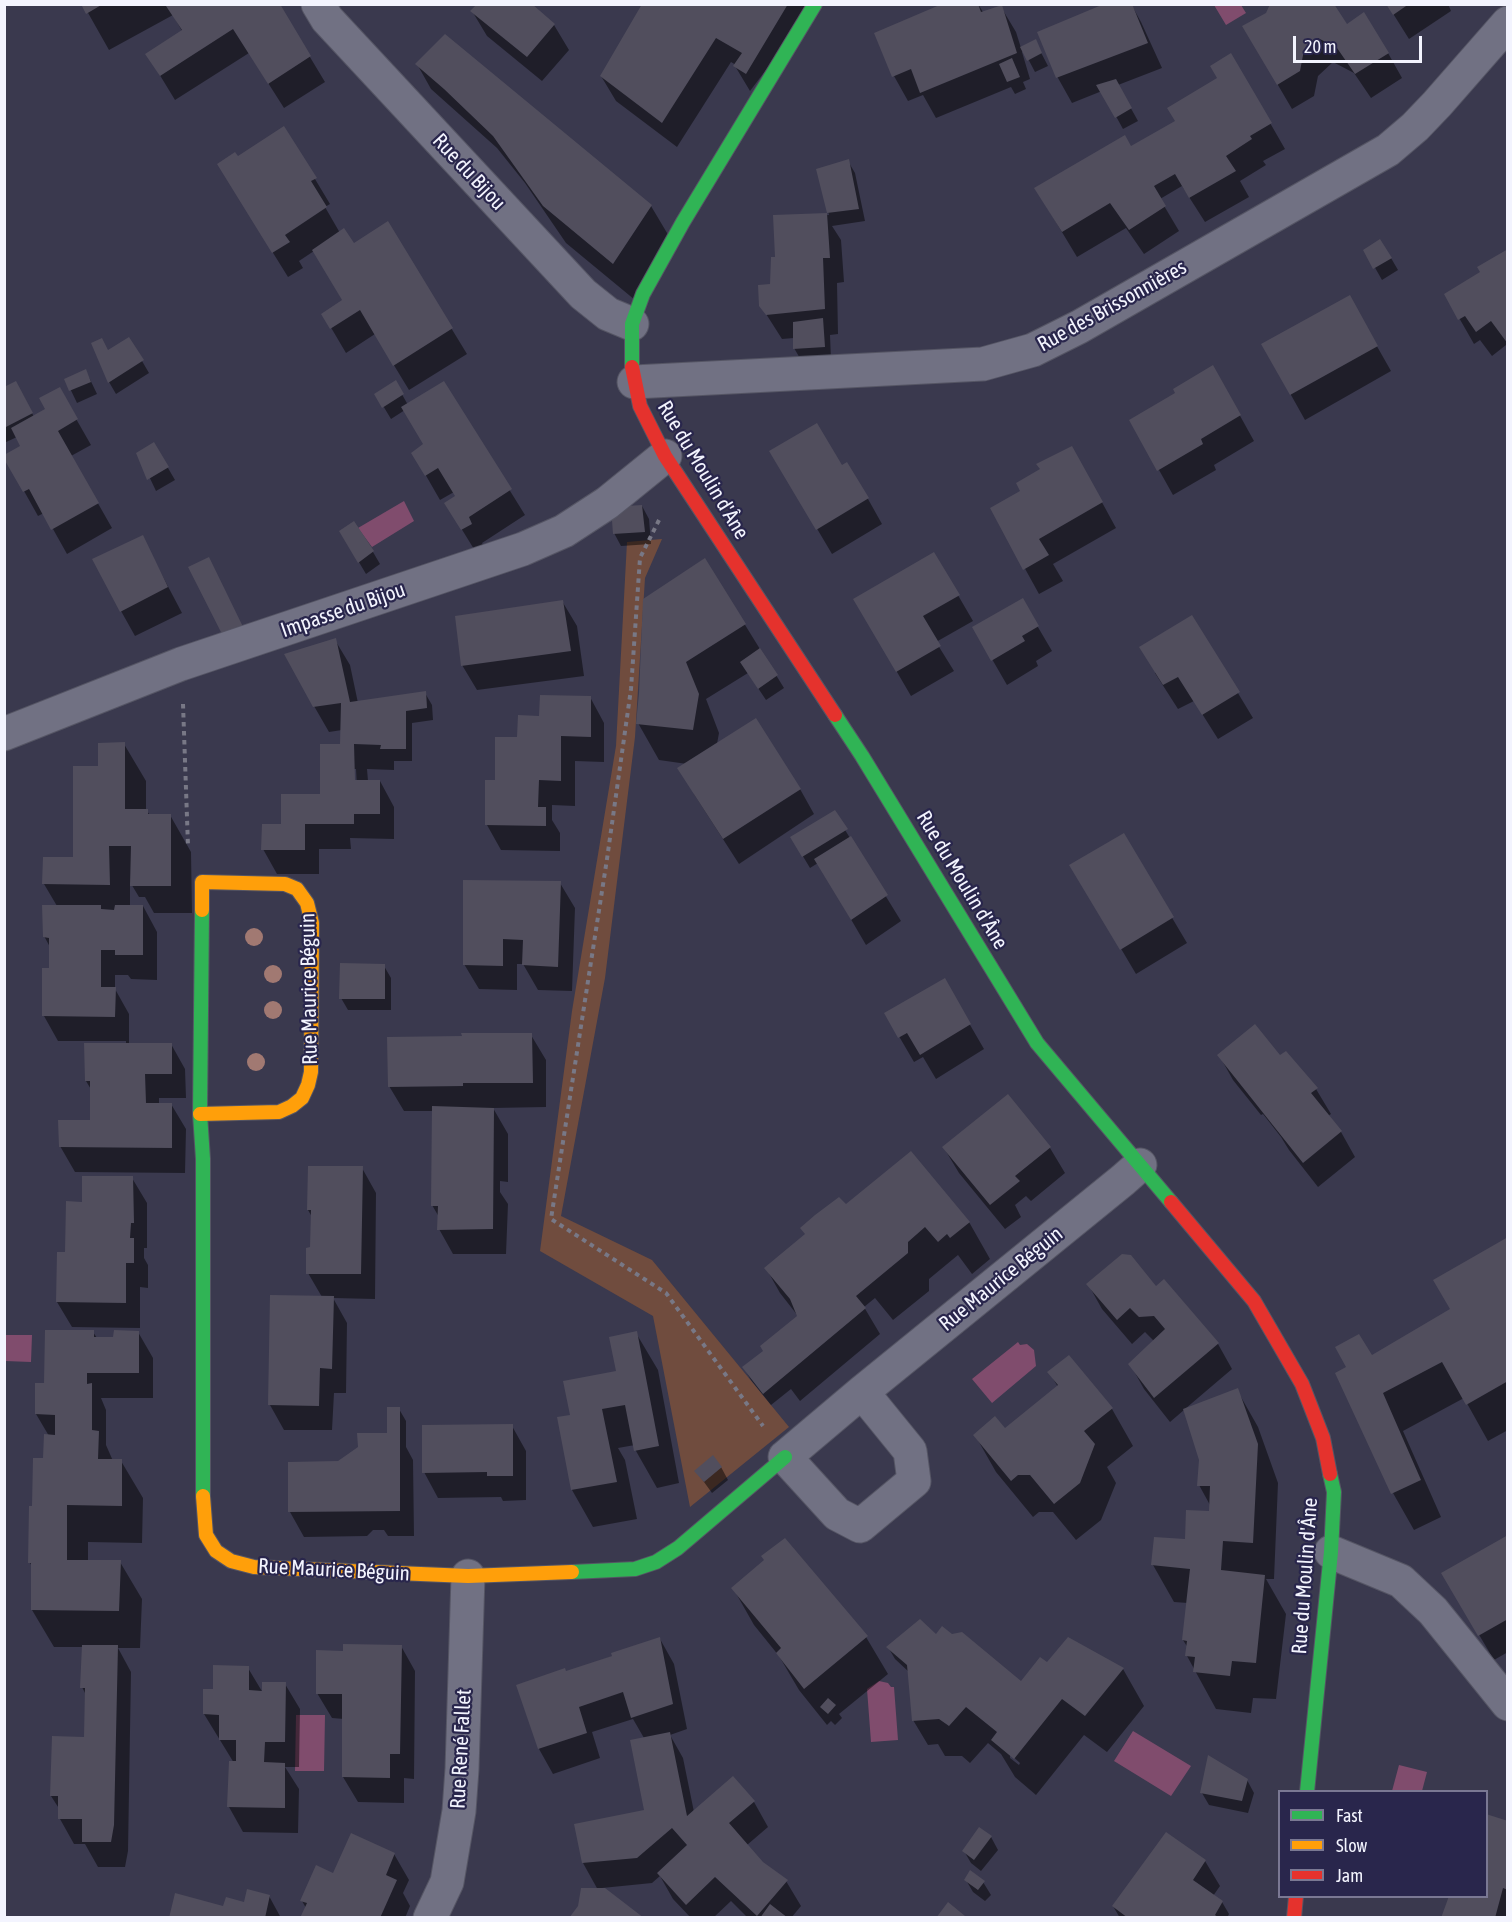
<!DOCTYPE html>
<html>
<head>
<meta charset="utf-8">
<style>
	body { margin:0 }
	#map { position:relative; width:1512px; height:1922px; overflow:hidden; background:#3a394e; font-family:"Asap Condensed",sans-serif }
	canvas { display:block }
	.frame { position:absolute; inset:0; border:6px solid #f3f4fe; pointer-events:none }
	.legend { position:absolute; left:1278px; top:1790px; width:210px; height:108px; box-sizing:border-box; background:#29264c; border:2px solid #7a7893; margin:0; padding:8px 10px; list-style:none; font-size:18px; color:#f3f4fe }
	.legend li { display:flex; align-items:center; gap:12px; height:30px }
	.legend b { width:30px; border:2px solid #7a7893 }
	.scale { position:absolute; left:1293px; top:36px; width:129px; height:27px; box-sizing:border-box; border:3px solid #f3f4fe; border-top:0; padding-left:8px; font-size:18px; line-height:21px; white-space:nowrap; color:#f3f4fe; -webkit-text-stroke:4px #29264c; paint-order:stroke }
</style>
</head>
<body>
<div id="map">
<canvas width="1512" height="1922"></canvas>
<div class="frame"></div>
<ul class="legend">
<li><b style="height:8px;background:#30b455"></b>Fast</li>
<li><b style="height:8px;background:#ff9f0a"></b>Slow</li>
<li><b style="height:8px;background:#e5322d"></b>Jam</li>
</ul>
<div class="scale">20 m</div>
</div>
<script>
const context = document.querySelector('canvas').getContext('2d');
context.lineJoin = 'round';
function paint(path, color) { context.fillStyle = color; context.fill(path, 'evenodd'); }
const toPath = rows => new Path2D(rows.map(r => 'M' + r).join(''));
function trace(path, color, width, dash) { context.strokeStyle = color; context.lineWidth = width; context.lineCap = dash ? 'butt' : 'round'; context.setLineDash(dash || []); context.stroke(path); }
function drawText(font, color, halo, rows, align = 'center') {
  context.font = font + ' "Asap Condensed",sans-serif'; context.lineWidth = 4.5; context.setLineDash([]); context.textBaseline = 'middle'; context.strokeStyle = halo; context.fillStyle = color; for (const [text, x, y, turn = 0] of rows) {
    context.save(); context.translate(x, y); context.rotate((+turn || 0) * Math.PI / 180); context.textAlign = isNaN(turn) ? turn : align; if (halo) context.strokeText(text, 0, 0); context.fillText(text, 0, 0); context.restore();
  }
}
const green = toPath([
	[662,539,645,578,635,737,605,978,561,1216,652,1260,789,1427,690,1507,653,1316,540,1251,572,1011,616,746,627,542]
]);
const water = toPath([
	[1214,5,1241,5,1246,13,1226,25],
	[404,501,414,521,372,547,358,528],
	[5,1335,32,1335,31,1362,5,1361],
	[1018,1342,1020,1345,1027,1344,1034,1350,1036,1366,992,1403,972,1379],
	[879,1681,888,1683,891,1687,894,1687,898,1740,871,1742,867,1689],
	[296,1715,325,1715,324,1771,295,1771],
	[1133,1731,1191,1766,1171,1796,1114,1761],
	[1399,1765,1427,1772,1422,1791,1392,1791]
]);
const shadow = toPath([
	[83,4,278,4,325,82,284,108,249,53,175,100,147,54,182,31,173,15,109,50],
	[758,4,816,4,750,91,735,66,736,65,731,62,677,147,616,101,601,76],
	[978,4,983,12,1001,7,1016,32,1021,48,1035,41,1048,66,1035,72,1024,51,1022,52,1030,79,1023,82,1026,89,1015,94,1011,87,936,118,923,95,908,101,894,76],
	[1131,4,1141,22,1162,68,1118,85,1138,121,1123,129,1102,91,1072,103,1058,78,1039,33],
	[1387,4,1448,4,1451,11,1409,39],
	[472,11,554,25,569,50,542,81,487,36],
	[1347,26,1388,53,1402,78,1371,98,1354,73,1333,62,1318,76,1314,96,1292,109,1244,27],
	[1231,55,1285,149,1263,161,1266,165,1240,181,1249,197,1205,222,1182,186,1160,199,1179,231,1144,254,1126,228,1077,257,1036,189,1131,148,1177,122,1219,79],
	[417,64,651,206,673,243,635,300,566,243,525,183,497,148,431,89],
	[238,158,315,179,330,204,325,207,340,233,354,245,387,223,467,354,409,390,375,334,346,353,323,314,343,301,314,251,299,261,303,268,288,277,234,190],
	[848,161,855,173,865,221,832,226,841,240,844,282,837,283,838,334,830,335,831,359,801,360,794,348,794,338,782,339,761,306,772,286,777,259,774,216,829,215,818,170],
	[1365,250,1391,258,1398,270,1382,280],
	[1508,251,1508,346,1506,345,1492,356,1480,340,1474,344,1446,295,1482,273],
	[1349,297,1391,371,1305,420,1263,345],
	[93,344,108,352,142,361,149,373,116,394,109,382],
	[1213,367,1254,441,1214,465,1216,470,1173,495,1131,420,1177,393],
	[86,371,97,394,77,403,66,380],
	[395,382,408,405,443,383,525,515,482,543,485,549,477,554,461,528,457,496,454,492,440,500,413,453,425,445,405,410,391,419,376,394],
	[4,389,23,395,34,417,47,409,59,389,91,445,71,456,112,528,67,554,44,513,38,516,24,491,22,446,17,437,4,443],
	[154,444,175,480,156,491,138,453],
	[771,451,841,467,868,499,882,524,832,554],
	[1086,473,1116,528,1053,564,1063,581,1039,594,992,509],
	[642,506,649,519,651,544,621,546,614,533],
	[341,532,373,552,380,564,366,574],
	[142,537,182,613,135,636,121,611],
	[934,554,973,621,936,642,954,671,911,696,855,600],
	[705,560,784,688,766,700,748,673,706,699,719,733,717,744,800,789,814,814,739,864,694,794,687,764,659,760,638,723],
	[1022,600,1052,651,1036,661,1038,666,1007,685,974,628],
	[562,601,577,626,584,676,477,690,462,665],
	[1192,617,1253,718,1218,739,1194,701,1178,709,1155,673],
	[335,640,350,665,358,703,425,693,432,705,433,720,412,723,412,761,394,761,394,770,367,769,368,781,380,781,394,807,394,839,350,838,351,849,319,849,319,874,277,874,263,849,283,825,321,796,341,746,342,730,329,732,314,706],
	[353,769,356,769,357,787,354,787],
	[590,697,604,723,604,762,575,761,575,806,552,805,552,820,560,833,560,851,501,850,487,825,496,782,519,739],
	[124,744,146,781,146,810,150,815,170,815,191,852,192,913,154,913,145,897,139,897,130,882,130,906,143,906,157,932,157,980,131,979,128,975,115,975,115,989,129,1014,129,1044,171,1044,185,1069,186,1098,159,1098,159,1105,171,1104,186,1129,185,1173,75,1172,60,1146,92,1121,92,1091,86,1081,126,1044,126,1041,58,1041,44,1016,50,970,50,947,44,936,57,906,44,884,74,858,99,768],
	[834,812,901,921,866,945,818,863,810,868,792,838],
	[1123,835,1187,943,1136,974,1094,903],
	[560,883,575,908,572,991,538,990,523,964,517,964,517,990,479,989,464,964],
	[384,966,391,978,391,1010,348,1010,341,998],
	[944,980,984,1049,936,1079,923,1057,914,1062,886,1014],
	[531,1035,546,1060,546,1107,493,1108,508,1134,508,1182,500,1181,500,1192,508,1204,506,1254,453,1254,439,1229,439,1217,432,1205,433,1111,404,1111,389,1086],
	[1219,1055,1279,1057,1316,1089,1331,1114,1328,1116,1341,1132,1355,1157,1318,1187,1289,1150,1281,1137,1263,1114,1261,1115,1233,1080],
	[1008,1096,1050,1148,1065,1173,1031,1201,1026,1196,1015,1205,1021,1217,1005,1229,959,1173,944,1148],
	[362,1168,376,1193,375,1299,333,1298,347,1323,346,1393,334,1393,332,1430,284,1430,270,1405,322,1297,308,1273,312,1249,312,1217,308,1210],
	[132,1178,147,1203,147,1248,144,1248,144,1258,148,1265,148,1288,140,1287,140,1328,72,1327,57,1302,67,1253,83,1203],
	[846,1206,969,1222,990,1259,972,1274,958,1255,929,1279,929,1291,893,1320,875,1298,864,1307,880,1334,800,1401,791,1389,771,1405,751,1380,744,1368,765,1351,798,1316,780,1293,766,1268],
	[1508,1239,1508,1430,1488,1441,1464,1398,1403,1431,1441,1517,1414,1530,1393,1493,1337,1374,1371,1357,1452,1311],
	[1164,1281,1218,1344,1232,1369,1185,1409,1237,1390,1258,1427,1278,1483,1274,1579,1266,1579,1286,1614,1276,1699,1253,1698,1251,1713,1216,1709,1187,1656,1188,1648,1183,1640,1188,1603,1174,1602,1153,1565,1186,1540,1210,1513,1210,1505,1199,1485,1201,1460,1184,1410,1170,1422,1144,1389,1130,1364,1154,1341,1145,1332,1132,1344,1102,1309,1088,1284,1156,1288],
	[93,1332,97,1338,115,1339,138,1332,153,1358,153,1398,101,1398,106,1410,106,1445,113,1461,121,1461,143,1498,142,1543,88,1542,88,1561,120,1562,142,1599,140,1648,118,1648,131,1672,128,1851,125,1867,98,1867,85,1844,74,1844,60,1819,60,1810,51,1796,85,1739,86,1695,82,1687,83,1647,54,1647,32,1610,33,1568,30,1563,33,1507,49,1436,36,1414,46,1384],
	[636,1333,658,1370,679,1483,657,1488,636,1451,635,1445,618,1448,625,1460,637,1519,593,1527,572,1490,572,1416,618,1372],
	[1049,1372,1112,1409,1133,1446,1107,1467,1116,1483,1101,1520,1076,1540,1053,1512,1039,1512,1033,1517,996,1472,975,1435,1005,1430,1058,1387],
	[399,1409,406,1421,406,1447,413,1460,414,1536,388,1536,384,1530,373,1530,367,1536,304,1537,290,1512,339,1463,390,1435],
	[512,1426,526,1451,526,1500,503,1501,501,1497,438,1498,424,1472],
	[721,1467,728,1480,712,1493,696,1471],
	[1508,1536,1508,1652,1494,1660,1443,1574],
	[733,1588,866,1637,888,1674,839,1714,842,1718,835,1725,831,1721,827,1725,799,1690,779,1656,754,1625],
	[936,1636,1021,1683,1047,1664,1123,1669,1144,1706,1107,1752,1084,1735,1036,1795,1015,1777,1001,1754,988,1743,970,1763,962,1756,945,1756,938,1744,928,1745,913,1720,909,1672,895,1659,888,1647],
	[1010,1754,1020,1763,1019,1765,1010,1758],
	[660,1639,674,1664,687,1729,670,1735,683,1758,694,1812,732,1778,754,1802,768,1827,747,1845,762,1863,786,1881,801,1906,791,1918,748,1918,731,1901,713,1918,691,1918,673,1899,660,1876,652,1883,602,1888,641,1918,598,1890,583,1863,646,1811,644,1738,633,1719,592,1732,600,1758,553,1774,539,1749,566,1673],
	[401,1646,415,1671,414,1779,404,1778,404,1803,358,1802,343,1777,344,1719,332,1718,317,1693,345,1652],
	[248,1668,263,1693,285,1684,300,1709,299,1767,285,1767,299,1789,298,1833,243,1832,229,1807,234,1763,204,1714],
	[1247,1780,1254,1793,1248,1813,1209,1805,1202,1793],
	[1508,1822,1508,1911,1505,1918,1443,1918,1486,1896],
	[991,1837,998,1850,981,1871,971,1863,964,1851],
	[394,1854,409,1880,403,1893,410,1906,405,1918,302,1918,306,1908,302,1901,334,1875],
	[1205,1861,1220,1886,1213,1896,1222,1902,1229,1914,1227,1918,1120,1918,1113,1906],
	[966,1880,983,1882,991,1895,985,1901,973,1892],
	[269,1896,281,1918,170,1918,245,1904]
]);
const building = toPath([
	[81,4,103,4,86,14],
	[167,4,280,4,311,56,268,84,233,29,160,76,145,54,182,30,166,6],
	[477,4,532,4,555,24,527,57,470,11],
	[642,4,788,4,746,74,733,66,742,53,716,38,662,123,600,76],
	[942,4,978,4,981,12,1002,5,1017,53,920,93,911,69,892,77,874,33],
	[1104,4,1132,4,1148,43,1056,78,1037,32],
	[1270,4,1334,4,1347,24,1364,12,1389,53,1355,74,1337,48,1318,38,1304,50,1300,71,1277,85,1242,26,1266,13],
	[1386,4,1409,4,1393,15],
	[445,34,652,205,613,264,543,206,493,136,444,89,415,64],
	[1036,39,1042,53,1027,61,1020,47],
	[1231,53,1272,123,1250,136,1252,139,1226,156,1236,171,1189,198,1175,174,1154,186,1166,206,1129,230,1110,203,1062,232,1034,188,1125,135,1131,146,1175,121,1167,108,1217,78,1210,66],
	[1012,58,1020,77,1007,82,999,64],
	[1116,79,1132,108,1115,118,1096,85],
	[284,126,317,178,311,181,327,207,285,235,290,242,272,253,217,164,235,152,238,156],
	[849,159,859,209,827,213,830,258,823,258,825,309,766,315,759,306,758,285,770,284,771,257,775,257,773,215,827,213,816,169],
	[388,221,453,328,393,366,360,310,330,329,321,314,342,300,312,250,344,228,354,243],
	[1380,239,1392,258,1373,269,1363,250],
	[1508,249,1508,344,1491,321,1476,332,1465,316,1458,320,1444,294,1480,272,1477,267],
	[1350,295,1378,346,1290,395,1261,344],
	[823,318,825,347,793,349,793,322],
	[129,337,144,360,108,383,91,343,102,338,108,350],
	[1213,365,1241,415,1201,439,1203,444,1157,471,1129,420,1175,393,1173,389],
	[86,369,91,382,69,391,64,379],
	[396,380,404,394,382,408,374,394],
	[16,381,33,413,4,428,4,387],
	[444,381,512,489,469,517,472,524,461,530,444,503,455,496,438,468,425,476,411,453,423,444,401,407],
	[60,387,78,419,58,431,99,503,51,530,29,489,23,492,4,459,4,455,20,446,11,428,45,409,39,398],
	[817,423,842,465,847,462,869,498,816,530,769,451],
	[154,442,169,467,147,480,136,453],
	[1072,446,1103,502,1039,539,1049,555,1023,570,990,508,1020,491,1016,483,1040,469,1036,464],
	[642,505,645,532,613,534,611,507],
	[354,521,374,551,358,563,339,531],
	[143,535,168,587,120,612,92,559],
	[934,552,960,595,923,616,941,646,896,672,853,599],
	[209,557,246,633,225,640,188,567],
	[705,558,746,624,686,662,699,694,693,730,636,724,639,693,643,599],
	[1023,598,1039,626,1022,636,1025,641,991,661,972,627],
	[563,600,571,651,461,666,455,616],
	[1192,615,1240,692,1202,715,1178,677,1163,685,1139,647],
	[336,638,350,702,426,691,427,708,406,711,406,749,380,749,381,745,354,744,355,780,380,780,380,814,354,814,354,824,305,824,305,850,261,850,262,824,281,824,281,794,320,794,320,744,340,744,341,703,313,707,284,654],
	[760,648,778,675,758,689,740,662],
	[540,695,591,696,591,737,561,736,561,781,539,780,538,807,546,807,546,826,485,825,485,780,495,780,495,737,517,737,518,715,539,716],
	[756,718,801,789,723,839,677,768],
	[125,742,125,809,148,809,148,814,171,814,171,886,130,886,131,846,109,846,110,885,42,884,43,857,73,857,73,766,98,766,98,743],
	[835,810,848,829,802,857,790,837],
	[1124,833,1174,917,1120,950,1069,865],
	[851,836,888,895,851,920,814,859],
	[463,880,561,881,558,967,522,965,523,940,503,939,503,966,463,965],
	[42,905,101,905,101,909,114,910,115,905,143,905,143,955,115,955,115,950,101,950,101,987,116,987,115,1017,42,1016,42,968,49,968,49,938,43,937],
	[340,963,385,964,385,999,339,999],
	[945,978,971,1024,920,1055,907,1033,898,1038,884,1013],
	[1255,1024,1280,1055,1286,1051,1318,1088,1311,1093,1342,1131,1303,1163,1217,1055],
	[461,1033,532,1033,533,1083,463,1083,463,1086,388,1087,387,1037,462,1036],
	[84,1043,172,1043,172,1074,145,1074,146,1103,172,1103,172,1148,59,1147,58,1120,90,1120,90,1081,85,1081],
	[1008,1094,1051,1147,1015,1176,1020,1181,990,1205,942,1147],
	[432,1106,494,1108,493,1229,437,1230,438,1206,431,1206],
	[911,1151,970,1222,950,1238,947,1234,938,1242,925,1227,908,1242,908,1253,856,1296,866,1308,763,1394,742,1367,763,1351,760,1346,797,1316,790,1299,764,1268,805,1234,800,1228,815,1215,839,1197,846,1204],
	[308,1166,363,1166,361,1274,306,1274,306,1248,310,1247,311,1210,307,1210],
	[82,1176,133,1176,134,1223,131,1223,130,1238,134,1238,134,1263,126,1263,126,1303,56,1302,57,1252,65,1252,66,1201,82,1202],
	[1508,1237,1508,1381,1466,1405,1442,1362,1383,1393,1421,1480,1391,1494,1335,1373,1346,1367,1335,1347,1359,1334,1372,1355,1450,1309,1433,1280],
	[1122,1254,1131,1255,1156,1286,1164,1279,1219,1343,1154,1398,1128,1364,1165,1329,1154,1316,1139,1317,1130,1308,1117,1320,1086,1284],
	[270,1295,334,1296,332,1369,320,1368,319,1406,268,1405],
	[45,1330,94,1330,94,1337,113,1337,114,1330,139,1331,139,1373,87,1373,87,1384,92,1383,92,1430,99,1431,98,1459,122,1459,122,1506,67,1505,67,1560,121,1560,119,1611,31,1610,31,1563,28,1563,29,1506,32,1506,33,1458,43,1458,44,1434,55,1435,55,1415,35,1414,35,1383,44,1383],
	[637,1331,659,1446,634,1451,625,1405,602,1409,617,1482,571,1490,557,1417,570,1415,563,1381,616,1371,609,1337],
	[1069,1355,1113,1408,1084,1431,1095,1444,1080,1483,1054,1504,1030,1475,1018,1475,1011,1481,973,1435,995,1416,1005,1428,1058,1385,1047,1372],
	[1238,1388,1258,1444,1253,1543,1223,1541,1221,1570,1265,1575,1256,1663,1232,1661,1230,1676,1193,1672,1195,1657,1185,1656,1187,1641,1182,1640,1190,1569,1151,1565,1154,1537,1185,1539,1186,1510,1209,1511,1210,1486,1197,1486,1199,1460,1183,1409],
	[387,1407,400,1407,400,1511,288,1512,288,1462,338,1461,358,1447,357,1433,387,1433],
	[513,1424,513,1476,487,1476,487,1472,422,1473,422,1425],
	[713,1455,722,1467,704,1482,694,1471],
	[1508,1535,1508,1619,1478,1636,1441,1573],
	[785,1538,868,1636,804,1689,776,1653,781,1648,731,1588,764,1560,761,1556],
	[920,1619,936,1634,942,1626,952,1634,962,1632,1021,1681,1040,1657,1047,1662,1068,1637,1124,1668,1085,1716,1062,1699,1014,1759,991,1740,997,1732,966,1707,949,1726,939,1719,912,1721,907,1665,886,1647],
	[660,1637,673,1704,631,1718,623,1692,579,1707,587,1733,538,1749,516,1685,565,1668,566,1671,612,1656,611,1653],
	[343,1644,402,1645,400,1754,390,1754,390,1778,342,1777,342,1694,316,1694,316,1650,343,1651],
	[82,1645,118,1645,114,1825,111,1842,82,1842,82,1819,58,1819,58,1796,50,1796,52,1736,84,1737,85,1688,80,1688],
	[213,1665,249,1666,249,1690,262,1691,262,1682,286,1682,285,1742,265,1742,264,1762,285,1763,285,1808,227,1807,229,1761,236,1761,236,1740,219,1740,219,1715,203,1714,203,1689,213,1689],
	[828,1698,836,1705,828,1714,820,1707],
	[670,1732,687,1816,733,1776,755,1801,729,1823,763,1862,788,1880,757,1916,715,1877,686,1905,657,1873,687,1845,672,1828,637,1858,582,1863,574,1824,644,1810,630,1740],
	[1208,1755,1248,1779,1242,1801,1200,1793],
	[1486,1814,1508,1821,1508,1890,1503,1888,1495,1918,1441,1918,1449,1896,1486,1896],
	[979,1827,992,1836,974,1860,962,1851],
	[1166,1832,1206,1860,1193,1880,1223,1901,1215,1915,1219,1918,1128,1918,1112,1906],
	[351,1833,395,1853,386,1875,397,1880,380,1918,300,1918,307,1903,300,1901,316,1865,333,1873],
	[970,1870,985,1881,978,1890,964,1880],
	[581,1888,605,1888,644,1918,569,1918,578,1906],
	[247,1889,270,1895,265,1918,169,1918,175,1893,223,1906,226,1897,244,1902],
	[948,1902,965,1916,964,1918,936,1918],
	[770,1904,788,1918,760,1918]
]);
const path = toPath([
	[659,520,640,558,631,689,607,859,551,1219,666,1293,763,1426],
	[183,704,188,846]
]);
const street = toPath([
	[318,4,327,19,583,294,608,314,632,324],
	[634,382,983,364,1033,350,1079,327,1388,150,1415,127,1437,104,1508,23],
	[4,734,181,664,523,549,564,531,607,503,665,456],
	[862,1392,910,1451,914,1481,860,1526,837,1514,785,1457,862,1392,1123,1180,1140,1165],
	[1331,1552,1401,1581,1433,1611,1508,1704],
	[430,1918,447,1882,459,1811,462,1769,468,1576]
]);
const fast = toPath([
	[632,367,632,324,643,294,683,222,815,4],
	[835,715,862,756,1037,1043,1171,1202],
	[202,910,200,1114,203,1159,203,1496],
	[572,1572,635,1569,656,1562,678,1548,785,1457],
	[1307,1792,1331,1552,1334,1492,1330,1474]
]);
const slow = toPath([
	[200,1114,279,1112,292,1106,302,1098,308,1085,311,1072,312,923,307,903,297,889,285,884,202,882,202,910],
	[203,1496,206,1535,216,1551,231,1561,254,1567,468,1576,572,1572]
]);
const jam = toPath([
	[632,367,640,406,665,456,835,715],
	[1171,1202,1254,1301,1302,1384,1323,1438,1330,1474],
	[1294,1918,1296,1896]
]);
const trees = [
	[254,937],
	[273,974],
	[273,1010],
	[256,1062]
];
const streetNames = [
	["Rue du Bijou",469,172,47],
	["Rue des Brissonnières",1112,306,-29],
	["Rue du Moulin d'Âne",703,470,59],
	["Impasse du Bijou",343,610,-19],
	["Rue du Moulin d'Âne",962,880,59],
	["Rue Maurice Béguin",309,989,-91],
	["Rue Maurice Béguin",1001,1279,-39],
	["Rue Maurice Béguin",334,1570,3],
	["Rue du Moulin d'Âne",1305,1576,-86],
	["Rue René Fallet",461,1749,-87]
];
paint(green, '#704c3e');
paint(water, '#804c6d');
paint(shadow, '#0007');
paint(building, '#514e5d');
trace(street, '#555564', 35);
trace(fast, '#555564', 16);
trace(slow, '#555564', 16);
trace(jam, '#555564', 16);
trace(path, '#787886', 4, [4.5, 4.5]);
trace(street, '#717183', 33);
trace(fast, '#30b455', 14);
trace(slow, '#ff9f0a', 14);
trace(jam, '#e5322d', 14);
context.fillStyle = '#a17972';
for (const [x, y] of trees) { context.beginPath(); context.arc(x, y, 9, 0, 2 * Math.PI); context.fill(); }
drawText('21px', '#f3f4fe', '#29264c', streetNames);
</script>
</body>
</html>
